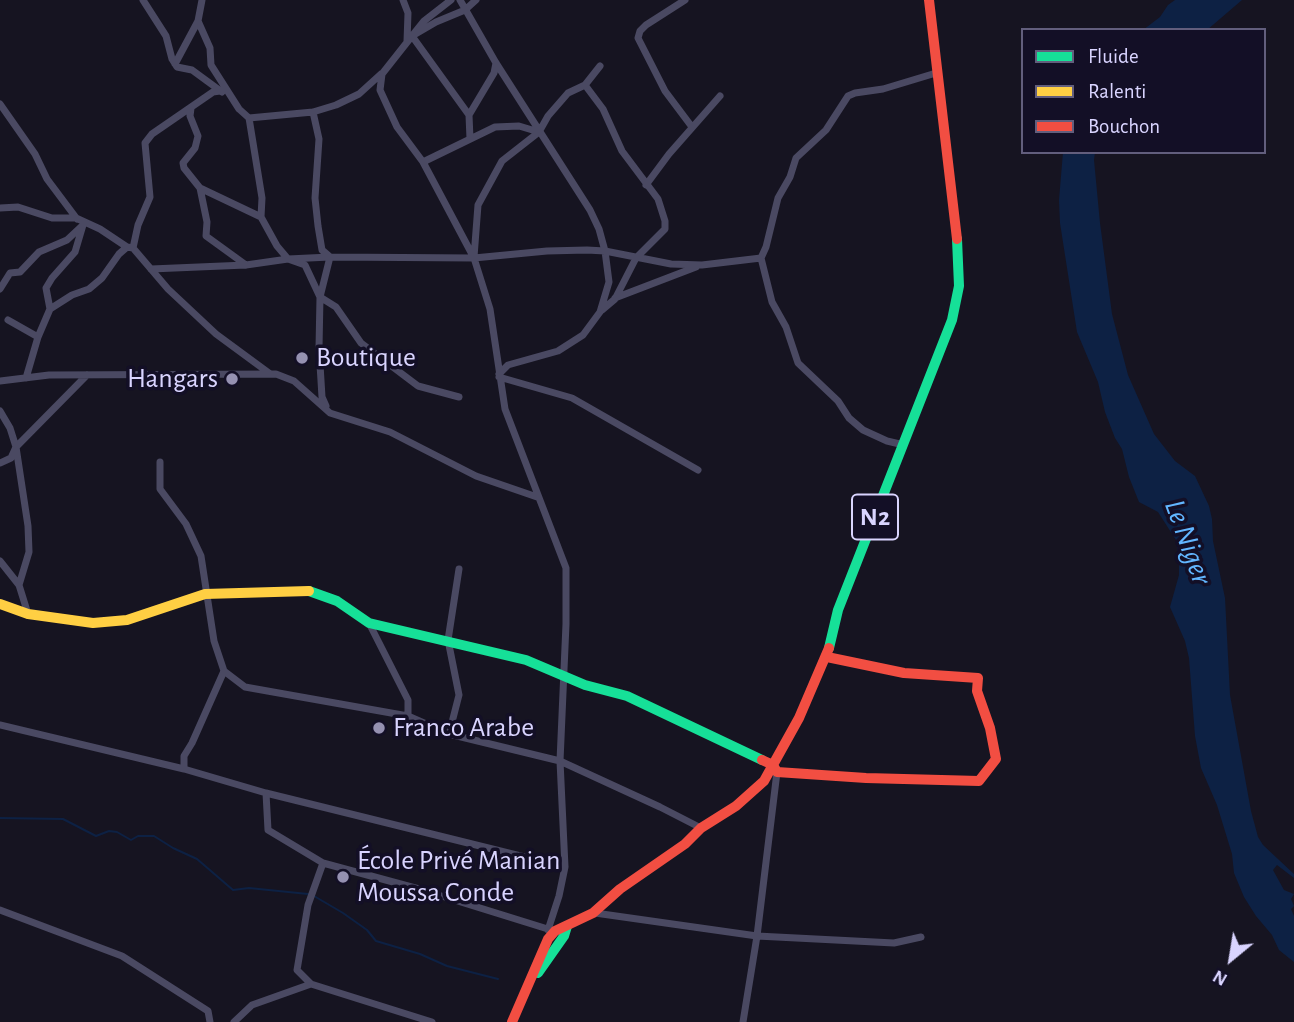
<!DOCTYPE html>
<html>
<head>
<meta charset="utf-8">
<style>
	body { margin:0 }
	#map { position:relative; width:1294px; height:1022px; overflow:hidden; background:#161421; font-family:"Alegreya Sans",sans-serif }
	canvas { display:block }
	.legend { position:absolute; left:1021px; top:28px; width:245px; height:126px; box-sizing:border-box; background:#130f26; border:2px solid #625e7d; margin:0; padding:9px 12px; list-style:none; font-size:21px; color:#d9d4ff }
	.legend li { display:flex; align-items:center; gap:14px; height:35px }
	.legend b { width:35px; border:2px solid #625e7d }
	.north { position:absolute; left:1196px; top:924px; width:70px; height:70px; -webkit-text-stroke:5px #130f26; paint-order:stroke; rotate:210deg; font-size:19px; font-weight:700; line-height:28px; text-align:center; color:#d9d4ff }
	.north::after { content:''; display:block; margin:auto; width:24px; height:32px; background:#d9d4ff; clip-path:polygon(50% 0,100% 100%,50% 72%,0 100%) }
</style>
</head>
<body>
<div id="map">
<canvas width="1294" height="1022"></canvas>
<ul class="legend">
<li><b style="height:9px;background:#16e098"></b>Fluide</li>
<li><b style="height:9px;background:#ffcf43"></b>Ralenti</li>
<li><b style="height:9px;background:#f24e42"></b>Bouchon</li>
</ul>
<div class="north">N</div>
</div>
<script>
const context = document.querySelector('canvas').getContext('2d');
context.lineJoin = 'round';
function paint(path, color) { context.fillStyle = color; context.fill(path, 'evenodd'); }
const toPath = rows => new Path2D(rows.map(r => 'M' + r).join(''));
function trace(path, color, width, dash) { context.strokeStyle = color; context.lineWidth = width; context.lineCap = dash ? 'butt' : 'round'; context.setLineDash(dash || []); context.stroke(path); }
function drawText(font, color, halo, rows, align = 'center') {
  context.font = font + ' "Alegreya Sans",sans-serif'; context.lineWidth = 7; context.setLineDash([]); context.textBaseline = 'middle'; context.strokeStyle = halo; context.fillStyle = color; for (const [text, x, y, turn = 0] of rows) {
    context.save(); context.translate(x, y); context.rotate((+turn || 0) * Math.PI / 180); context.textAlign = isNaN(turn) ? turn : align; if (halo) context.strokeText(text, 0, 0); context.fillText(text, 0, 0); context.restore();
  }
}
const water = toPath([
	[1175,0,1242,0,1207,30,1143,30,1160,17,1168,5],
	[1063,152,1095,152,1094,160,1100,223,1112,314,1128,375,1154,434,1175,461,1195,476,1209,506,1212,519,1213,541,1225,598,1230,695,1251,811,1258,837,1263,845,1294,874,1294,878,1277,865,1273,870,1284,890,1294,894,1291,899,1294,906,1291,909,1294,916,1294,962,1279,950,1272,935,1256,916,1244,897,1234,873,1232,854,1217,805,1201,768,1195,736,1189,658,1185,641,1170,607,1179,575,1179,559,1176,540,1158,512,1139,502,1129,477,1122,449,1115,438,1105,412,1098,382,1077,332,1060,223,1059,200]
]);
const stream = toPath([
	[0,818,63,819,96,836,109,831,117,832,131,840,138,836,154,836,173,848,197,859,233,890,249,888,308,894],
	[314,896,343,913,367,930,376,941,420,954,447,966,498,979]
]);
const street = toPath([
	[143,0,166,36,172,59,177,67,192,70,222,92],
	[202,0,198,21,210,48,211,65,239,109,249,118,313,112,336,105,359,94,381,74],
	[403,0,408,13,407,41],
	[451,0,424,21,412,36,469,115,470,139],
	[460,0,496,63,590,210,599,229,605,251,609,282,600,312,583,335,558,351,508,365,499,374],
	[476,0,465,10,436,22,412,36,382,74,380,90,397,127,423,162,474,258,490,309,505,409,566,568,566,624,560,761,565,867,559,896,548,930],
	[685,0,646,25,640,31,638,38,665,91,692,127],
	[175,64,198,21],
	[585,85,603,109,622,151,658,199,665,221,665,229,636,258,615,299,602,310],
	[0,104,35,154,47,179,77,219],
	[191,108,190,116,198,136,195,148,183,163,184,168,200,188,261,217],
	[313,112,319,139,315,198,318,226,322,250,330,257,320,297,319,348,322,397,326,406],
	[469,115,494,73,496,63],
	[249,118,262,198,261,217,277,246,288,259,305,265,320,297,336,307,361,343,418,386,459,397],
	[423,162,495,127,519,126,539,132],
	[646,185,669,154,720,96],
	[200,188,207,222,206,236,246,265],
	[0,208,18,207,52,218,76,218,100,229,127,247,133,248,168,289,216,334,269,373],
	[133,248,138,225,150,197,145,143,152,134,213,92,220,91],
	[474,257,478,205,502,161,539,132,548,116,568,93,585,85,600,66],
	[761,258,772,302,786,327,798,363,838,401,849,418,863,430,887,441,904,445],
	[151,269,246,265,288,259,330,257,474,258,547,251,587,250,605,251,671,264,702,265,761,258,766,247,778,198,790,177,796,158,826,130,848,96,855,93,883,89,936,73],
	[0,289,10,273,20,272,39,252,67,240,83,225,75,252,52,278,46,288,50,309],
	[615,298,696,267],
	[8,320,38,337],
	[499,377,572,398,698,470],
	[26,378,38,337,50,309,72,295,89,289,102,278,119,254,127,247],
	[0,381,49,375,276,374,294,381,330,413,390,432,476,476,537,497],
	[0,411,10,428,16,447,28,526,29,552,19,585],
	[160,462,160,489,186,524,201,556,214,641,224,671,192,743,184,756,184,769],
	[0,463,11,458,16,447,87,375],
	[0,561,19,585,28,614],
	[369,623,408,700,408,716],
	[224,671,245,687,408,716,449,734,560,761,660,807,701,828],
	[0,725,184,769,266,793,565,867],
	[449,734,459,695,448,640,459,569],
	[266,793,268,830,323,863,419,889,551,930],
	[323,863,308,905,297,970,311,984,432,1022],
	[0,910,122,956,208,1011,210,1022],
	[595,913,757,936,894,943,921,937],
	[234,1022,252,1005,311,984],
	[743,1022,757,936,777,772]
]);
const fast = toPath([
	[309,591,337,601,369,623,526,660,585,685,627,696,762,760],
	[829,648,838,610,952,320,959,286,957,239],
	[538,973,564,936,567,926]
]);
const slow = toPath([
	[0,604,28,614,93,623,127,620,205,594,309,591]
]);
const jam = toPath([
	[929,0,957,239],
	[762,760,773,765,777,772,866,778,979,781,996,759,990,728,977,691,978,678,904,673,827,657],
	[512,1022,548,939,555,931,593,913,620,889,685,844,701,828,736,806,764,781,799,718,829,648]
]);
const markers = [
	[302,358,7,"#9591b1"],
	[232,379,7,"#9591b1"],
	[379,728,7,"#9591b1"],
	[343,877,7,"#9591b1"]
];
const shields = [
	[875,517,46]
];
const shieldNames = [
	["N2",875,517]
];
const poiNames = [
	["Boutique",316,358],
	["Hangars",218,379,"right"],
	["Franco Arabe",393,728],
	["École Privé Manian",357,861],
	["Moussa Conde",357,893]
];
const waterNames = [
	["Le Niger",1188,542,70]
];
paint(water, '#0d2144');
trace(stream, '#0d2144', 2);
trace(street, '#4a4962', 7);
trace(fast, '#16e098', 10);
trace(slow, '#ffcf43', 10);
trace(jam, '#f24e42', 10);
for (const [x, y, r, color] of markers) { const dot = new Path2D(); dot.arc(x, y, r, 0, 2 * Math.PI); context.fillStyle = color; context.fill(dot); trace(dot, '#130f26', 2.5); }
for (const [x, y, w] of shields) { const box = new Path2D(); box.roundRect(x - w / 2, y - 22.5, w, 45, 5); context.fillStyle = '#130f26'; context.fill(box); trace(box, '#d9d4ff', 2); }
drawText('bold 26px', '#d9d4ff', null, shieldNames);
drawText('28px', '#d9d4ff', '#130f26', poiNames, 'left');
drawText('italic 30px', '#62b6ff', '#130f26', waterNames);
</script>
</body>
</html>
